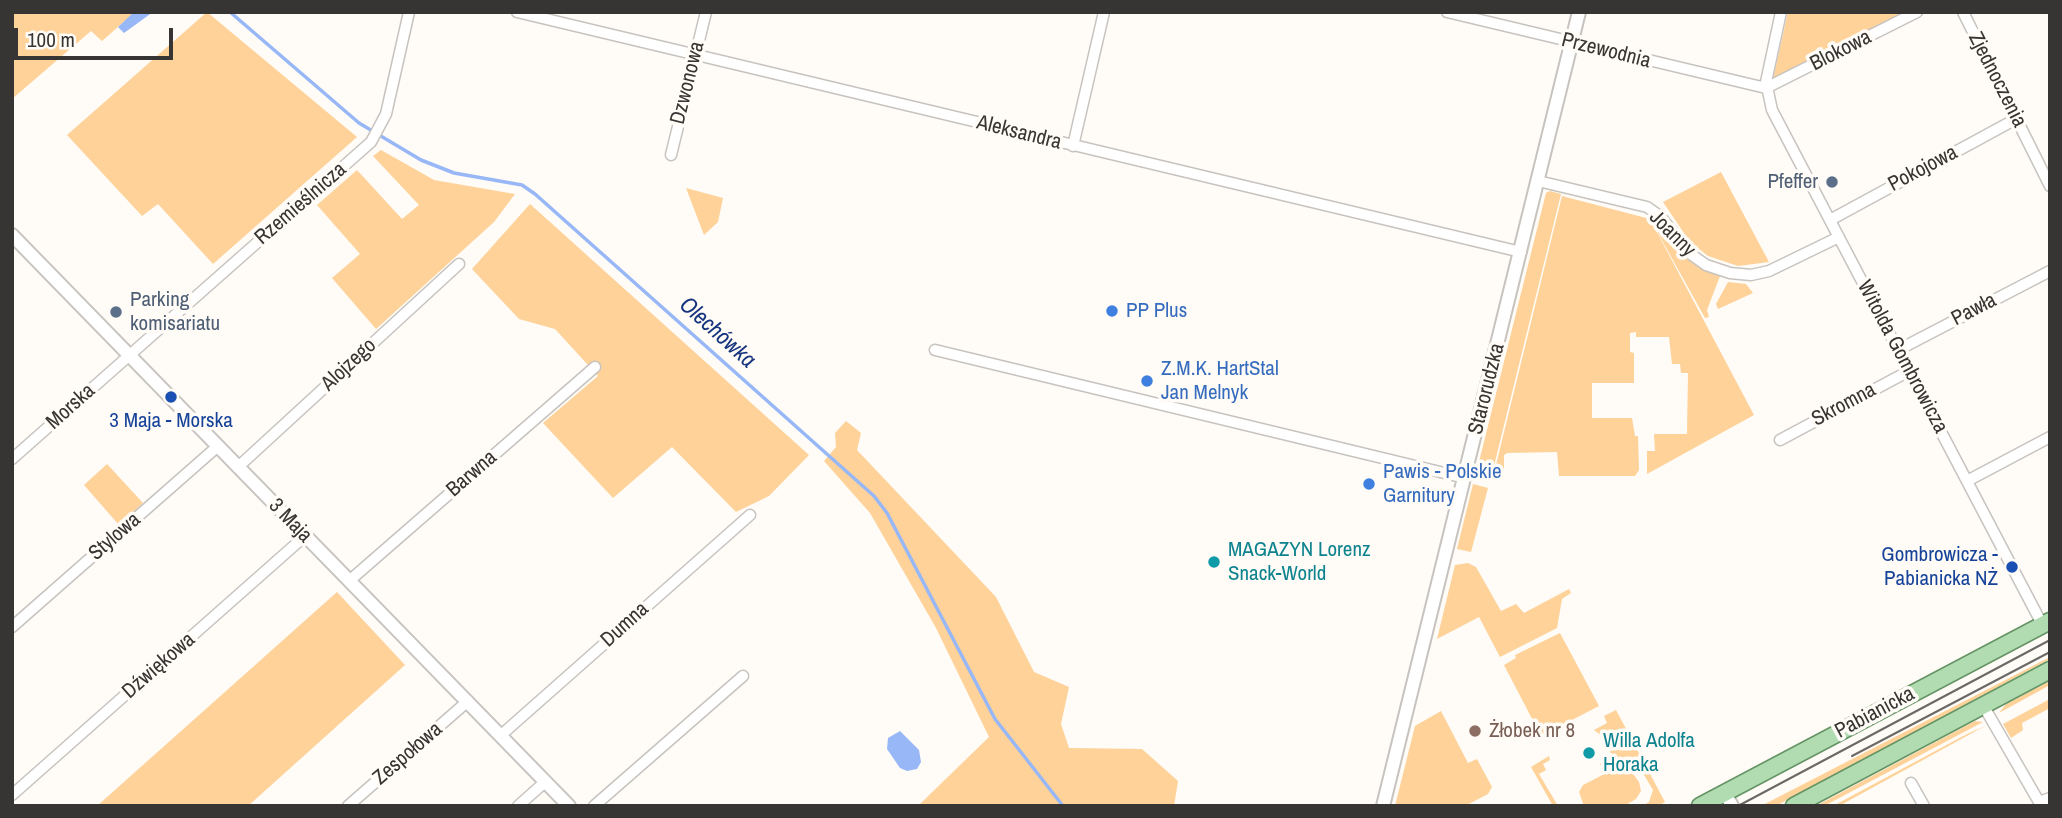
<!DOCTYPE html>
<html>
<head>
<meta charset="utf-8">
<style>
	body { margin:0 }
	#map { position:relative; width:2062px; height:818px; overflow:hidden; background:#fffbf6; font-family:"Archivo Narrow",sans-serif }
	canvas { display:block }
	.frame { position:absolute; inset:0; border:14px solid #363533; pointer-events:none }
	.scale { position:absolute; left:14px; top:28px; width:159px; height:32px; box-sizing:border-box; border:4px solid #363533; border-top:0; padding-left:9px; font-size:21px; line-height:24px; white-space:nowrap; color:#363533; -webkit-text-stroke:5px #fffbf6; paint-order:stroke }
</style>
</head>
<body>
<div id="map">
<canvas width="2062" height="818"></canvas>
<div class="frame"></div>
<div class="scale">100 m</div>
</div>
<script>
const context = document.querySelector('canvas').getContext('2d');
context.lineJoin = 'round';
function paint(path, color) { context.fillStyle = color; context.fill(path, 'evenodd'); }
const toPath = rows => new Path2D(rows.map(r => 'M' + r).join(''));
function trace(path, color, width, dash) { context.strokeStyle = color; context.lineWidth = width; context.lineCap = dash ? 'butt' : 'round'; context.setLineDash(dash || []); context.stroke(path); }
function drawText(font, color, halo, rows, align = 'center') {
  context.font = font + ' "Archivo Narrow",sans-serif'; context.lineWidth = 7; context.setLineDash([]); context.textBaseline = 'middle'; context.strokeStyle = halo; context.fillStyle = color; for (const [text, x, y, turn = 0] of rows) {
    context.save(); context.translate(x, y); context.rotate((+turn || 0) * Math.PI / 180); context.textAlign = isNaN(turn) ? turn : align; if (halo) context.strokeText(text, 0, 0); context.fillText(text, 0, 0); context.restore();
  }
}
const green = toPath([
	[12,12,135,12,102,41,91,31,12,99],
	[207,12,357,137,213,264,158,204,142,216,67,135],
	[1788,12,1908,12,1773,79],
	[381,150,434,180,515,194,494,222,376,329,332,278,360,254,317,205,357,170,402,219,419,205,373,156],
	[1721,172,1769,262,1738,266,1708,256,1690,242,1663,202],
	[686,188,723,198,718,222,704,235],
	[1550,191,1561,194,1491,478,1476,474,1546,193],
	[1562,196,1650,219,1754,415,1647,474,1647,451,1655,451,1654,434,1687,434,1688,373,1681,373,1680,364,1672,364,1669,337,1636,337,1636,332,1630,333,1630,352,1634,353,1634,383,1592,383,1592,418,1632,418,1635,436,1638,436,1639,470,1635,476,1559,476,1557,452,1507,453,1504,455,1504,477,1493,477],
	[530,204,809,455,769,496,736,512,672,447,613,498,543,423,598,376,555,329,519,319,472,269],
	[1649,217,1652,217,1661,226,1685,256,1720,276,1707,310,1709,317,1705,318],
	[1728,282,1746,284,1753,293,1718,309,1716,304],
	[846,421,861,433,857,450,996,597,1034,672,1069,687,1061,724,1069,748,1142,749,1178,781,1174,806,920,804,989,737,936,628,870,513,824,461,836,447,835,433],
	[107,464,143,503,119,525,84,485],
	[1473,484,1488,488,1471,552,1457,549],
	[1468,563,1476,567,1501,611,1516,604,1524,613,1569,589,1571,593,1562,599,1557,628,1500,657,1479,617,1437,639,1455,565],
	[337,592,405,665,248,806,97,806],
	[1560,633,1599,706,1541,736,1504,665,1516,658,1515,655],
	[2050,657,2050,659,1776,806,1761,806],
	[2050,681,2050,685,1999,713,2006,704],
	[2050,699,2050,708,2022,723,2023,730,2011,738,2003,724],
	[1616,710,1665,802,1658,806,1642,806,1649,802,1653,790,1637,763,1620,758,1601,766,1600,764,1612,756,1610,751,1617,748,1609,733,1602,736,1594,730,1607,723,1604,716],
	[1441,711,1468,763,1477,759,1492,787,1488,794,1465,806,1395,806,1415,726],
	[1975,721,1983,722,1824,806,1816,806],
	[1985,726,1839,806,1833,806,1967,734],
	[1549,756,1550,760,1543,764,1546,770,1539,774,1558,806,1553,806,1531,767],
	[1620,766,1629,768,1639,782,1641,791,1636,799,1624,806,1584,806,1579,792,1583,785]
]);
const water = toPath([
	[134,12,153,12,124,33,118,27],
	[900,731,919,750,921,762,917,769,907,771,900,768,887,749,888,738]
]);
const stream = toPath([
	[230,12,359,123,421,160,454,173,522,185,535,194,874,496,887,513,995,719,1063,806]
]);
const minor = toPath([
	[517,12,1521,252],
	[1447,12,1766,88],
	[1781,12,1766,82,1772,110,2042,624],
	[1963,12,2050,186],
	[1766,88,1917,12],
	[1073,146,1104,12],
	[671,155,706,12],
	[1538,181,1647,207,1660,216,1692,255,1706,265,1730,273,1751,275,1769,271,1839,237],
	[1830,220,2016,119],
	[935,350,1465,478],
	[1898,350,2050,271],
	[1780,440,1909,371],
	[12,459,371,142,386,114,409,12],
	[238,467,459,264],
	[1967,481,2050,437],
	[349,581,595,367],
	[12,627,218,446],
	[1983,705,2039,802,2050,798],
	[500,736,750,515],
	[1911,783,1924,806],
	[12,795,305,536],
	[348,806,468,701],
	[518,806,545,782],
	[594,806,743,676]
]);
const tertiary = toPath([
	[12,235,569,806],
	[1725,793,1732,806],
	[1383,806,1579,12]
]);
const primary = toPath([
	[1700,806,2050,621],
	[1794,806,2050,670]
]);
const tram = toPath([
	[1852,756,2050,652],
	[1738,806,2050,640]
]);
const markers = [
	[1832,182,7,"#5c6f8a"],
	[1112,311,7,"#3f7fe0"],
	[116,312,7,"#5c6f8a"],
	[1147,381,7,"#3f7fe0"],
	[171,397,7,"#1a4fb4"],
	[1369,484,7,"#3f7fe0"],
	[1214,562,7,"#0f9aa8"],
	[2012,567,7,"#1a4fb4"],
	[1475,731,7,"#8d6e63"],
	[1589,753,7,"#0f9aa8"]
];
const streetNames = [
	["Przewodnia",1606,51,14],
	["Blokowa",1841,51,-27],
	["Zjednoczenia",1997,80,63],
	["Dzwonowa",688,83,-76],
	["Aleksandra",1019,133,14],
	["Pokojowa",1923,169,-28],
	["Rzemieślnicza",301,204,-41],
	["Joanny",1672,234,45],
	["Pawła",1974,310,-27],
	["Witolda Gombrowicza",1902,357,62],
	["Alojzego",349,365,-43],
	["Starorudzka",1487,389,-76],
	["Skromna",1844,405,-28],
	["Morska",71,407,-42],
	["Barwna",472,474,-41],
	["3 Maja",290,521,46],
	["Stylowa",115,537,-41],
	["Dumna",625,625,-42],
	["Dźwiękowa",159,666,-41],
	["Pabianicka",1875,713,-28],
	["Zespołowa",408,754,-41]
];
const serviceNames = [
	["Pfeffer",1818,182],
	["Parking",130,300,"left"],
	["komisariatu",130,324,"left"]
];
const shopNames = [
	["PP Plus",1126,311],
	["Z.M.K. HartStal",1161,369],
	["Jan Melnyk",1161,393],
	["Pawis - Polskie",1383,472],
	["Garnitury",1383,496]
];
const transitNames = [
	["3 Maja - Morska",171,421],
	["Gombrowicza -",1998,555,"right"],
	["Pabianicka NŻ",1998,579,"right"]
];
const cultureNames = [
	["MAGAZYN Lorenz",1228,550],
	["Snack-World",1228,574],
	["Willa Adolfa",1603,741],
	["Horaka",1603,765]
];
const educationNames = [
	["Żłobek nr 8",1489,731]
];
const waterNames = [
	["Olechówka",717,333,42]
];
paint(green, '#fed299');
paint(water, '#97b7f7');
trace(stream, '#97b7f7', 3.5);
trace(minor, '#c7c3bf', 13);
trace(tertiary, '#c7c3bf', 16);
trace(primary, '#649364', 19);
trace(minor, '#fff', 10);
trace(tertiary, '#fff', 12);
trace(primary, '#b1dcb2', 16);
trace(tram, '#6b6967', 2);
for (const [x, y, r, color] of markers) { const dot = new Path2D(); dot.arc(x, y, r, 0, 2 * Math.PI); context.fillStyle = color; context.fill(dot); trace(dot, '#fffbf6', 2.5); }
drawText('21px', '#363533', '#fffbf6', streetNames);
drawText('21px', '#4e5e75', '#fffbf6', serviceNames, 'right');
drawText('21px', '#366cbe', '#fffbf6', shopNames, 'left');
drawText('21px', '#164399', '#fffbf6', transitNames);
drawText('21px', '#0d838f', '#fffbf6', cultureNames, 'left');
drawText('21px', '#785e54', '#fffbf6', educationNames, 'left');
drawText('italic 23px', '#16357e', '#fffbf6', waterNames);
</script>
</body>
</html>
